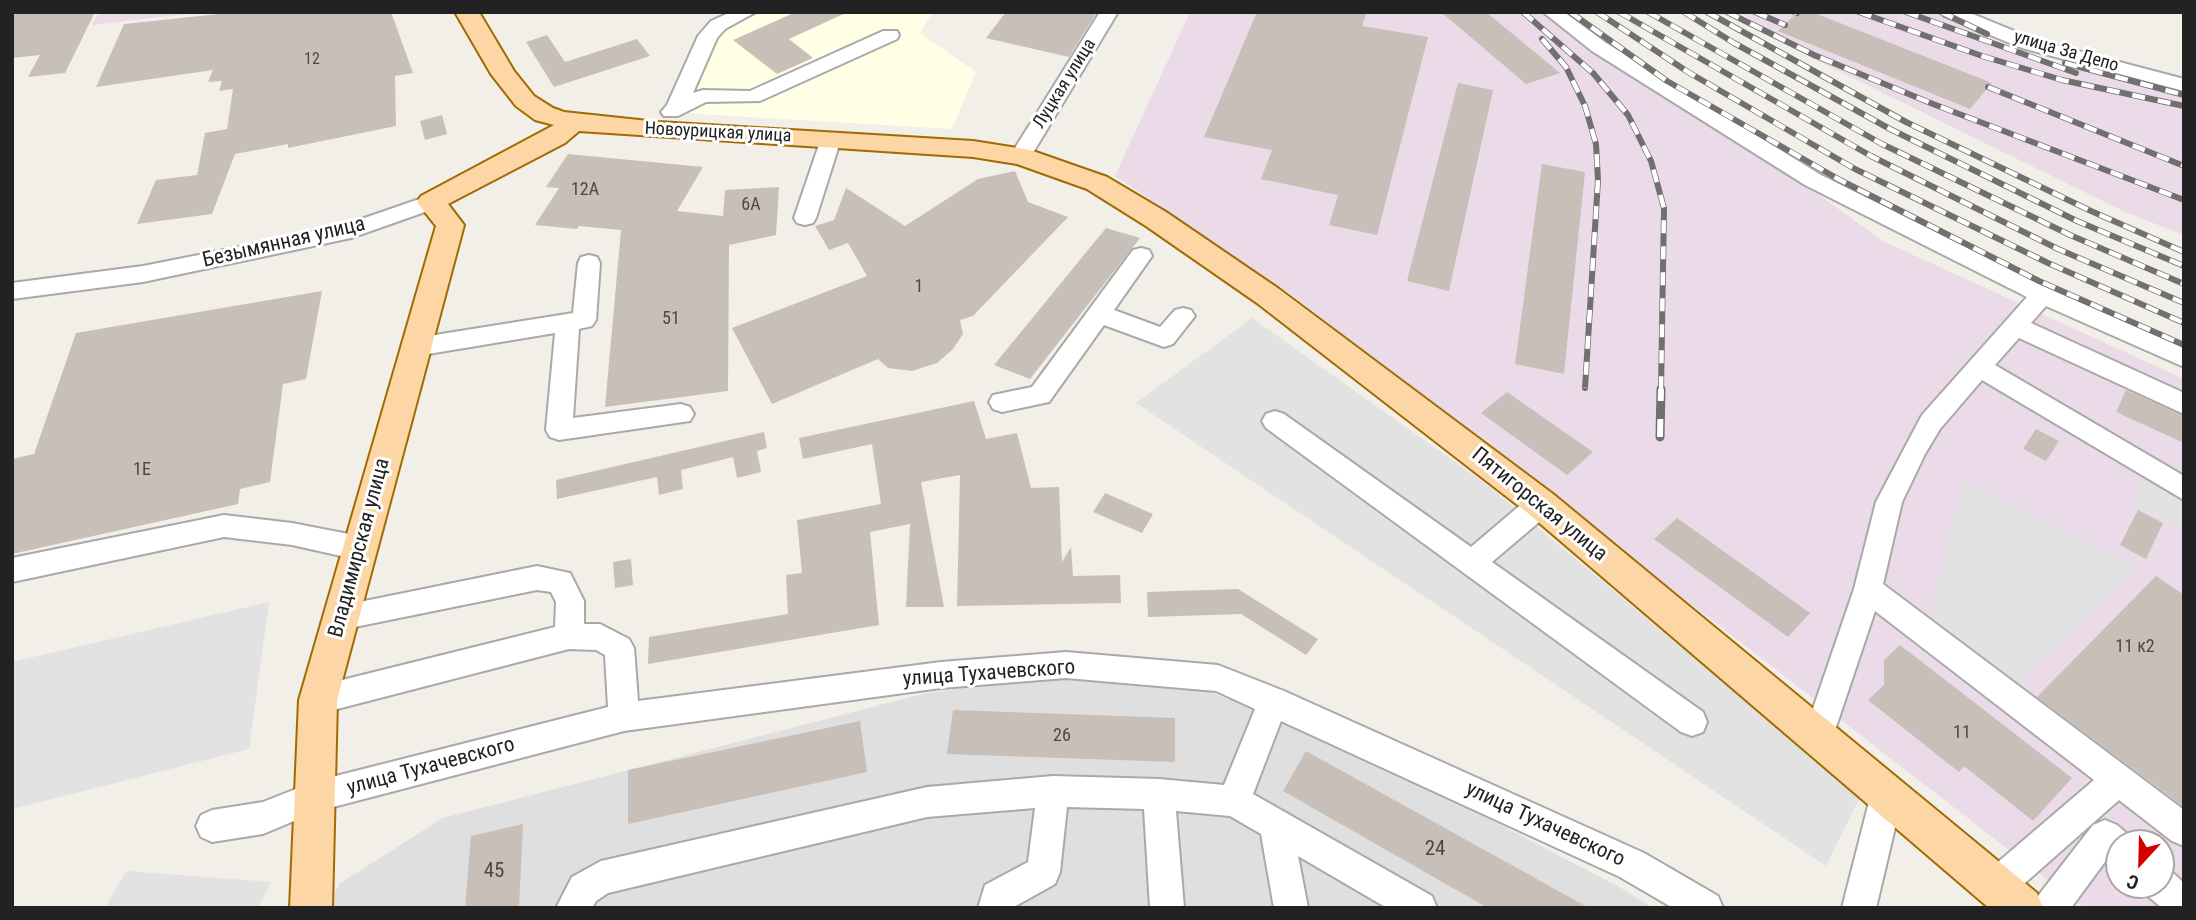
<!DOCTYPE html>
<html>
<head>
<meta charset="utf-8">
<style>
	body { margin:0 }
	#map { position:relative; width:2196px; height:920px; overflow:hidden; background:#f2efe9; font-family:"Roboto Condensed",sans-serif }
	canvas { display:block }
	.frame { position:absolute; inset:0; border:14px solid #222; pointer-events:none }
	.north { position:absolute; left:2105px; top:829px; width:70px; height:70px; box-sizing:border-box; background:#fff; border:2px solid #a7a7a7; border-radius:50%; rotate:202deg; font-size:19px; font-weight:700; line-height:28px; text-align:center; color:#222 }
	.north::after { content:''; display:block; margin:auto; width:24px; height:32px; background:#d40000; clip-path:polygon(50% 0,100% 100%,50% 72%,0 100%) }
</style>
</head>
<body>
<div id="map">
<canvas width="2196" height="920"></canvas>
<div class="frame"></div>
<div class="north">С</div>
</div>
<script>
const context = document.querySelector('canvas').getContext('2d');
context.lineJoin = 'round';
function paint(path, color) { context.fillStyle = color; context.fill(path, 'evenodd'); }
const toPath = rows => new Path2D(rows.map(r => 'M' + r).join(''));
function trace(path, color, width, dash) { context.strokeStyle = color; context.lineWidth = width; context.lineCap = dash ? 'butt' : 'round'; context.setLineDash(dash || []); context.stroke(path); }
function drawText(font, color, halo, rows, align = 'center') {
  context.font = font + ' "Roboto Condensed",sans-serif'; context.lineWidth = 6; context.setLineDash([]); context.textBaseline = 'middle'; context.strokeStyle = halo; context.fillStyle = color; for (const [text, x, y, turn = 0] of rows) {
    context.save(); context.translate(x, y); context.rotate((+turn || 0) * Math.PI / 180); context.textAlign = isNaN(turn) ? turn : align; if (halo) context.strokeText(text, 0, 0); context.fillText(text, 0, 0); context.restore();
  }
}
const residential = toPath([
	[1060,673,1179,682,1317,729,1621,888,1653,908,329,908,339,884,443,818,923,694]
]);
const industrial = toPath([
	[99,12,203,12,92,25],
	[1190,12,1564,12,1883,241,2184,379,2184,908,2084,908,1289,293,1115,176],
	[2119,843,2161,843,2161,885,2119,885],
	[1739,12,1934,12,1989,38,2061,65,2184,97,2184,235,2125,212,1812,58]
]);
const education = toPath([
	[762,12,932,13,920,33,976,72,952,129,682,113,717,33]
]);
const parking = toPath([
	[1252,318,1486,484,1860,797,1826,866,1136,403],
	[2144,472,2184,495,2184,531,2133,505],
	[1963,480,2139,568,2019,683,1930,617],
	[269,602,249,749,12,809,12,662],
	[126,871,271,882,258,908,105,908]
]);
const building = toPath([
	[12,12,95,12,65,73,28,77,40,55,12,58],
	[238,12,391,12,413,73,395,76,396,126,288,148,288,144,235,154,212,214,137,224,156,180,197,175,205,133,227,129,233,89,219,91,222,81,208,82,213,70,96,87,124,24],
	[796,12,848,12,789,39,813,58,777,74,733,40],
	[1006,12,1097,12,1069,57,986,38],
	[1257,12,1367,12,1362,26,1428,37,1377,235,1329,225,1338,195,1261,179,1272,150,1204,137],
	[1441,12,1486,12,1560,73,1526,84],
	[1798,12,1812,12,1992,83,1970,109,1778,31],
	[547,35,565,62,637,39,650,56,554,87,526,42],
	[1458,83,1493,90,1449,291,1407,281],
	[442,115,447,134,425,140,420,121],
	[568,154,703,167,677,211,723,216,725,190,779,187,776,235,729,245,728,391,605,407,621,230,579,226,577,229,535,225,559,188,546,187],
	[1542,164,1585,172,1564,374,1515,364],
	[1015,171,1028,202,1068,217,973,316,960,320,963,334,953,349,937,363,912,371,888,368,878,359,772,404,732,328,867,276,848,243,829,250,815,226,834,220,846,188,905,226,978,179],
	[1106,228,1140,238,1030,379,994,365],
	[322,291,306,379,283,384,270,482,240,489,238,504,12,554,12,459,34,454,76,333],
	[2126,390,2184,416,2184,443,2116,412],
	[1507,392,1593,452,1567,475,1481,413],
	[974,401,986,439,1017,433,1031,488,1059,487,1062,562,1071,547,1073,576,1120,575,1121,603,957,606,960,475,921,482,944,607,906,607,910,524,870,532,879,625,648,664,649,637,788,614,786,575,802,573,797,520,881,504,872,444,803,459,799,438],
	[2036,429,2059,441,2046,461,2023,449],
	[764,432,767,448,757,451,761,472,737,478,733,457,681,470,683,489,659,495,657,477,557,499,556,480],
	[1105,493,1153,514,1142,533,1093,512],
	[2138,510,2163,523,2146,559,2120,545],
	[1677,518,1810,613,1788,637,1654,539],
	[631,559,633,585,615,588,613,562],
	[2156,576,2184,595,2184,807,2037,697],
	[1238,589,1318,639,1306,655,1241,614,1148,617,1147,592],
	[1900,645,2072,778,2033,821,1964,766,1959,772,1868,700,1884,685,1884,660],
	[953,710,1175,718,1175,762,947,754],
	[860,721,867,772,628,824,628,770],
	[1306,751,1589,908,1488,908,1283,791],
	[523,824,519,908,465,908,471,836]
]);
const minor = toPath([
	[731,12,756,12,725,29,717,38,693,93,703,90,750,91,883,31,897,31,899,35,897,39,760,101,706,102,678,116,664,116,661,112,667,105,698,36,711,21,731,12],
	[1100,12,1118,12,1028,161,1014,161,1010,156,1100,12],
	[1543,12,1564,12,1606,43,1821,175,2050,289,2184,348,2184,367,2046,306,2031,323,2184,393,2184,414,2019,338,1995,365,2184,476,2184,500,1982,380,1940,429,1925,454,1902,502,1883,584,2184,810,2184,846,2172,841,2119,800,2008,898,1996,903,1984,898,1979,886,1984,874,2094,780,1875,611,1830,745,1819,749,1808,745,1804,735,1854,589,1876,502,1922,415,2027,297,1805,185,1592,51,1543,12],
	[1942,12,1968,12,2036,40,2184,79,2184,91,2022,48,1944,16,1942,12],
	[831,133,838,134,841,139,816,218,813,223,805,225,797,223,794,218,821,139,824,134,831,133],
	[431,195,439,197,442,202,439,207,351,238,143,282,12,299,12,283,143,266,244,246,347,224,431,195],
	[1141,248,1149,250,1152,256,1114,310,1160,327,1175,310,1183,308,1191,310,1195,316,1173,344,1164,347,1104,325,1049,402,1002,412,993,409,989,402,993,395,1032,387,1133,250,1141,248],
	[589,255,597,257,600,263,596,320,592,326,579,329,573,418,681,404,690,407,694,414,690,421,559,440,550,437,546,430,555,333,416,356,407,353,404,347,407,341,416,338,573,313,578,263,581,257,589,255],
	[1275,411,1284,414,1471,547,1531,496,1541,493,1551,496,1555,504,1551,512,1492,562,1703,712,1707,722,1703,732,1692,736,1681,732,1266,428,1262,421,1266,414,1275,411],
	[224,515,292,523,359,536,369,540,373,548,369,556,359,560,292,545,224,537,12,582,12,558,224,515],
	[537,566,570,573,584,601,584,624,600,624,629,639,634,648,638,701,941,662,1066,652,1218,665,1284,691,1644,853,1718,896,1723,908,1673,908,1620,877,1281,721,1253,794,1432,896,1437,908,1387,908,1298,856,1308,908,1274,908,1261,834,1230,816,1176,811,1184,908,1150,908,1144,809,1067,807,1060,872,1055,884,1012,908,978,908,985,885,1028,862,1035,808,927,817,608,893,596,901,592,908,556,908,572,877,601,861,927,787,1053,776,1159,779,1224,785,1255,709,1216,691,1066,678,941,688,624,731,318,811,263,834,212,842,201,837,196,826,201,815,212,810,263,802,316,781,608,707,605,655,596,650,569,649,318,714,307,710,303,700,307,690,318,686,555,627,556,602,551,592,537,590,340,630,330,626,326,617,330,608,537,566],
	[1887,779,1898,783,1903,794,1876,908,1842,908,1871,794,1876,783,1887,779],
	[2105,820,2117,825,2131,837,2133,843,2119,843,2119,864,2107,859,2071,908,2033,908,2038,896,2093,825,2105,820],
	[2161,868,2173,873,2184,883,2184,908,2162,908,2149,897,2144,885,2161,885,2161,868]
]);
const major = toPath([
	[455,12,479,12,514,71,534,96,553,108,564,112,658,122,973,141,1030,150,1107,177,1166,212,1279,289,1553,494,2037,893,2043,908,1989,908,1529,514,1257,303,1146,226,1087,189,1017,164,973,157,579,131,565,143,448,204,464,225,337,700,332,908,290,908,299,700,436,226,417,202,421,196,554,125,535,120,516,106,491,74,455,12]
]);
const railFar1 = toPath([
	[1523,12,1593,73,1628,115,1651,161,1664,208,1661,390],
	[1570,12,1667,81,1840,180,2039,281,2184,345],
	[1597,12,1688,72,1855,169,2048,263,2184,323],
	[1619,12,1871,156,2058,249,2184,303],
	[1648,12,1882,144,2070,235,2184,284],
	[1684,12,1734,43,1890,129,2077,221,2184,266],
	[1707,12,1906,122,2091,211,2184,252],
	[1727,12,1814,55,1933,104,2184,200],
	[1755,12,1785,25],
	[1794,12,1797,13],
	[1859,12,1982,56,2062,80,2184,106],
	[1906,12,2076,73],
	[1941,12,1987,34],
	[1542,39,1566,67,1585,106,1596,144,1598,180,1585,388],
	[2065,63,2184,95],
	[1988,87,2184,166]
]);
const rail = toPath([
	[1660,437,1661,389]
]);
const farNumbernames = [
	["12",312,60]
];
const farStreetnames = [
	["улица За Депо",2066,52,16],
	["Луцкая улица",1065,84,-58],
	["Новоурицкая улица",718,133,3]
];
const numberNames = [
	["12А",585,190],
	["6А",751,205],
	["1",919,287],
	["51",671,319],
	["1Е",142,470],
	["11 к2",2135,647],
	["11",1962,733],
	["26",1062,736]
];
const streetNames = [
	["Безымянная улица",284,243,-13],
	["Пятигорская улица",1539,505,39],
	["Владимирская улица",360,548,-75],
	["улица Тухачевского",989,674,-4],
	["улица Тухачевского",431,767,-15],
	["улица Тухачевского",1545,825,25]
];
const nearNumbernames = [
	["24",1435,850],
	["45",494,872]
];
paint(residential, '#e0dfdf');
paint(industrial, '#ebdbe8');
paint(education, '#ffffe5');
paint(parking, '#e2e2e2');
paint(building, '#c7bfb8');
trace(minor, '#a9a9a9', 4);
trace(major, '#a06b00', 4);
paint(minor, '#fff');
paint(major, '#fcd6a4');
trace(railFar1, '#707070', 6);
trace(rail, '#707070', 9);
trace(railFar1, '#fff', 4.5, [13]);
trace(rail, '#fff', 6, [18]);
drawText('16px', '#4b4948', null, farNumbernames);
drawText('18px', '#222', '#fff', farStreetnames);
drawText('18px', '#4b4948', null, numberNames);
drawText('21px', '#222', '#fff', streetNames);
drawText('21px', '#4b4948', null, nearNumbernames);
</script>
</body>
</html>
